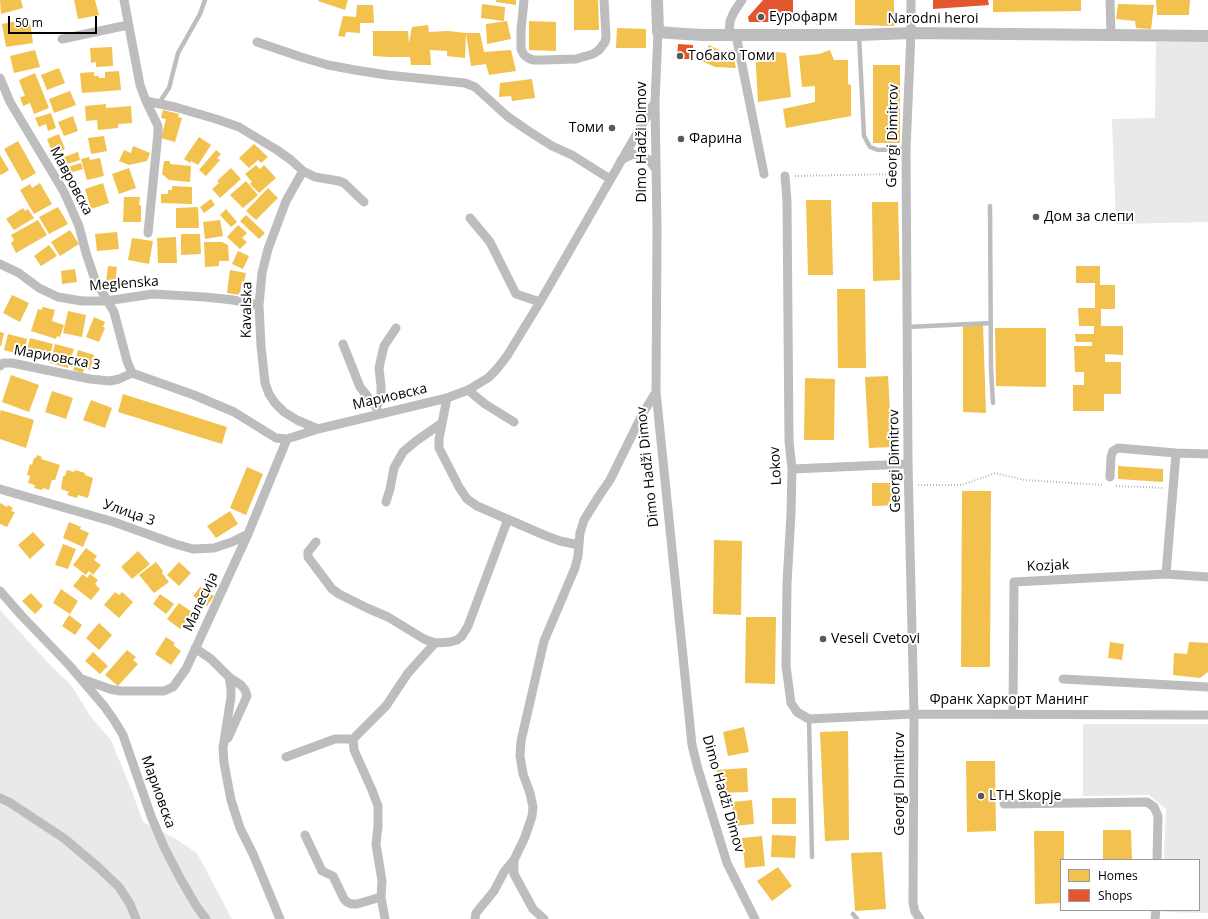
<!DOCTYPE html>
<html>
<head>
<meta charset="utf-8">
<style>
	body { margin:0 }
	#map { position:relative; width:1208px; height:919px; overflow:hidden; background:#fff; font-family:"Open Sans",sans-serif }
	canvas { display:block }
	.legend { position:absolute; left:1060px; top:859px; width:140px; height:52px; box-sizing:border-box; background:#fff; border:1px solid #999; margin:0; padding:5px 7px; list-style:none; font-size:12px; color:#000 }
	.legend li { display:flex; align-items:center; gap:8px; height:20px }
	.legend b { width:20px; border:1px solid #999 }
	.scale { position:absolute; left:8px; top:16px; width:89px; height:18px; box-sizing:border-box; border:2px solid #000; border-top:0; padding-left:5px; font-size:12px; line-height:14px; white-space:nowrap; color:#000; -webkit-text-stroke:3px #fff; paint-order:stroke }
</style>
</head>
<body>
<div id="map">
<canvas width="1208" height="919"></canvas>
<ul class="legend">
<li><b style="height:11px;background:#f2c14e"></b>Homes</li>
<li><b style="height:11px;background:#e4572e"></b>Shops</li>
</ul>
<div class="scale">50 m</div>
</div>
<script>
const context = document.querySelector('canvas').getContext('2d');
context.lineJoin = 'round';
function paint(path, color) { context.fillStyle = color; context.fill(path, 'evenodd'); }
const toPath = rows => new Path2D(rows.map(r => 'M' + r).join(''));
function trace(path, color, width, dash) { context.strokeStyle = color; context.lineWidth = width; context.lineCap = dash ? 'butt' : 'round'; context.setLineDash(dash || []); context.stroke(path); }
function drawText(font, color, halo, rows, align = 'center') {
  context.font = font + ' "Open Sans",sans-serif'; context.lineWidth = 4; context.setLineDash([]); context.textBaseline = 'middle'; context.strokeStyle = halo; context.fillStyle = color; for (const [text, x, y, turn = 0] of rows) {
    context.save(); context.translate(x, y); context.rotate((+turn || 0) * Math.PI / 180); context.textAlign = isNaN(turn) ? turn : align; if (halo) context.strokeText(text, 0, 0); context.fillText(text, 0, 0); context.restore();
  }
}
const green = toPath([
	[1156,42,1208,42,1208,222,1116,224,1112,119,1155,118],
	[0,610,51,666,71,685,91,717,111,740,132,791,143,822,176,839,197,853,232,919,0,919],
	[1208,724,1208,913,1163,912,1163,910,1199,910,1199,860,1164,860,1166,809,1149,795,1083,796,1083,724]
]);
const homes = toPath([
	[0,0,21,0,23,8,1,14],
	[74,0,95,0,99,15,78,19],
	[319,0,348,0,345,10,318,1],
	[496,0,516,0,516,5,496,2],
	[574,0,598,0,599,30,574,30],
	[855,0,894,0,894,26,855,25],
	[993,0,1081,0,1081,11,993,12],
	[1156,0,1190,0,1189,15,1157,15],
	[482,4,505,7,504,21,481,18],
	[1118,4,1154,5,1151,29,1136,28,1135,21,1116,19],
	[357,5,373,5,374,23,360,23,360,33,346,32,345,37,338,36,343,16,356,17],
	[17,21,17,25,30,23,33,43,6,47,2,24],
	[507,21,511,39,487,44,486,24],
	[529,21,556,22,556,51,529,50],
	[428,25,429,32,448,31,466,33,465,58,447,56,447,51,430,50,431,65,411,65,410,57,390,57,373,56,373,33,372,31,408,31,409,43,412,27],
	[617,28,646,29,646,48,616,48],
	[466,33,480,33,484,52,511,50,516,71,489,75,486,64,471,66],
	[709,45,723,52,732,50,736,68,715,67,702,61],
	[112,47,113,66,96,67,96,62,91,63,90,48],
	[35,50,40,67,14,73,10,56],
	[755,50,786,53,791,97,758,102],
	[830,50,834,60,848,60,848,84,851,85,851,116,786,128,783,109,815,102,815,86,802,87,799,56,819,54],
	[873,65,900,65,900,143,873,143],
	[59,68,65,83,47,90,41,75],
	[119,71,121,90,82,93,80,73,94,72,94,76,99,76,99,78,105,78,105,72],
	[35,73,49,108,34,114,30,103,23,106,20,97,25,96,19,80],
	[532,79,535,98,512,101,511,96,499,97,500,83],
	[70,91,76,105,54,113,49,99],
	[106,104,106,108,131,106,132,123,118,124,118,128,98,130,97,120,86,121,85,106],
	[163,110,179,114,178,117,182,118,175,142,161,138,166,119,161,118],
	[51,113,56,128,48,131,46,124,39,127,35,118],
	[73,116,78,131,64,136,58,122],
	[59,134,65,149,53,154,47,139],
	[104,136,107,151,91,154,88,138],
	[199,137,211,145,198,165,191,161,190,163,184,159],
	[18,141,36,173,22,181,4,149],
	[254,144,268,157,261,163,258,160,249,168,239,158],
	[133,146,150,153,147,161,129,165,119,161,124,150,131,153],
	[216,150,221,154,217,158,220,160,206,176,199,170],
	[78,152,80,160,60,166,58,159],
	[0,155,9,170,1,175,0,174],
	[89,157,90,160,100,158,104,176,87,180,81,159],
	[164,161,170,161,170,164,191,166,190,182,169,180,162,174],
	[81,163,83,169,63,175,61,169],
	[256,165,260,169,264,165,276,178,259,193,250,184,252,182,245,174],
	[129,168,136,188,119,194,112,174],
	[231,168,241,179,220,198,212,189,219,183,217,181],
	[246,181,258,195,243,208,230,195],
	[40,183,52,204,34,214,20,190,30,184,32,188],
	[103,183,109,203,91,209,85,189],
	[172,186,192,187,192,204,161,203,161,194,168,194,168,190,172,190],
	[268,188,278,198,256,220,246,211],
	[124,197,140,197,139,205,141,205,141,222,123,222],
	[211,199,215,205,204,213,200,207],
	[806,200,831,200,833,275,808,275],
	[872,202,898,202,900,280,873,281],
	[58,207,68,224,49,234,39,217],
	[198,207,199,228,176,228,176,208],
	[23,208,25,211,28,209,34,218,14,230,6,219],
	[226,209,237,222,231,227,220,215],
	[246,215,265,233,259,239,240,221],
	[38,220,47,235,16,253,11,243,14,240,11,235],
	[220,220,223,236,205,239,203,222],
	[238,225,247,233,242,238,247,242,240,249,227,237],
	[70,230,79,244,60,256,51,242],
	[117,232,119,249,97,251,95,234],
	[181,234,200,234,201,254,181,255],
	[176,237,177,263,158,263,157,238],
	[132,238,153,241,149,264,128,260],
	[204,242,222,242,228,245,229,261,219,261,219,266,205,267],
	[49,245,57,256,41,266,34,256],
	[238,251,249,256,243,269,232,264],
	[108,266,117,267,115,283,106,282],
	[1076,266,1100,266,1100,285,1115,285,1115,309,1101,309,1101,326,1123,326,1123,355,1105,354,1105,362,1121,362,1121,394,1104,394,1104,411,1073,411,1073,385,1084,385,1084,372,1075,372,1074,346,1092,346,1092,342,1076,342,1075,334,1094,334,1094,326,1079,326,1078,308,1095,308,1095,283,1076,283],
	[75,269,77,282,62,284,61,271],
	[230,270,246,273,244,282,242,281,240,295,227,293],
	[837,289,865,289,866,368,838,368],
	[12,295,29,303,20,322,3,313],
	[43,307,55,310,52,321,64,325,60,337,57,336,56,339,31,331,38,309,41,310],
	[68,311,86,315,82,337,63,333],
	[94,317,105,322,103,327,105,328,99,342,86,337],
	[983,324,986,413,963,412,963,325],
	[995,328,1046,328,1046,387,996,386],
	[0,332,4,333,1,346,0,346],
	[8,334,27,339,23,355,4,350],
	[30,338,53,344,50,356,27,350],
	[55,344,74,349,68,368,50,363],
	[78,350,94,355,90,370,84,368,83,373,73,370],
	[11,375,39,385,29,412,2,402],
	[888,376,892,447,869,448,865,377],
	[805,378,835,379,834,440,804,440],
	[52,391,73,398,66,419,45,412],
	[123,394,227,427,222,444,118,412],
	[91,400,112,408,105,428,83,420],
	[1,410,34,420,26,448,0,439,0,413],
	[37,455,42,457,41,459,60,465,55,480,52,480,49,490,43,488,42,490,34,488,35,485,28,483,30,476,27,475,30,464,32,465,34,458,36,458],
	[1118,466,1163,469,1163,482,1118,479],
	[247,467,263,474,246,515,230,508],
	[67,470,74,472,75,470,85,473,85,475,93,478,88,498,78,495,77,498,67,495,69,492,61,489,63,476,65,476],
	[872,483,900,483,901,505,872,506],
	[962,491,991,491,990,667,961,667],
	[0,503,7,507,8,505,13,508,11,511,15,512,7,527,0,524],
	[230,511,238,524,216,538,207,526],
	[69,522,81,527,80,529,89,533,83,547,63,538],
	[33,532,45,545,30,559,18,545],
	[714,540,742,541,741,615,713,614],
	[63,544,76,549,68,569,55,565],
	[86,548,97,556,94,560,101,565,93,575,89,571,86,575,73,565],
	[138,551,150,564,132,579,121,567],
	[156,562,163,571,162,573,169,582,154,593,139,575],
	[179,562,191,573,179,586,167,575],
	[83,574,87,578,90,574,98,580,95,584,100,589,91,600,73,586],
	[200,587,214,596,207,606,193,596],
	[61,589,78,601,70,614,53,603],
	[115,592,119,595,122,592,133,602,119,618,104,605],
	[31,593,43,606,35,614,22,601],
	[160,594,174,604,166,614,153,604],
	[179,603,192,612,180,629,167,619],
	[69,615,82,625,75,635,62,626],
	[746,617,776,617,775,684,745,683],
	[99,623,112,635,99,650,86,638],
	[166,637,175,643,173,645,181,651,171,665,155,654],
	[1110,642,1124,644,1122,660,1108,658],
	[1189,642,1208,643,1208,672,1200,678,1173,675,1174,653,1187,654],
	[127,650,136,657,133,660,138,664,118,686,105,675],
	[93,652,108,666,100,674,85,661],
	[744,727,749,752,728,756,723,732],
	[848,731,849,840,825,841,820,732],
	[966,761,995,761,996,831,967,832],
	[747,768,748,792,718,793,717,770],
	[772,798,796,798,796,824,772,824],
	[752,800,754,824,734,826,732,802],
	[1103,830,1131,830,1132,860,1103,860],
	[1034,831,1064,831,1064,860,1061,860,1061,903,1035,904],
	[772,835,796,836,795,858,771,857],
	[762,836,765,866,745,868,742,838],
	[882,852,886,909,855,911,851,853],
	[778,867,792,886,772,901,757,881]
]);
const shops = toPath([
	[763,0,793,0,793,22,749,22,748,17],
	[933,0,988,0,989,5,933,9],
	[678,44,693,45,693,59,677,59]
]);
const path = toPath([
	[795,176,896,174],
	[918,485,962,485,995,473,1025,480,1103,485],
	[1116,486,1164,488]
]);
const service = toPath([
	[859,35,864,136,870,147,878,150,906,149],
	[159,103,169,88,178,53,200,14,205,0],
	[990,206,991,369,993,403],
	[907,327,991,323],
	[809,719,812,857],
	[853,914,857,919]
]);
const minor = toPath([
	[124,0,140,85,146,101,158,126,158,133,148,233],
	[524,0,521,30,521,49,524,55,528,58,533,60,543,60,576,59,593,54,599,50,605,42,606,37,604,0],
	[911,0,911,33,906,149,908,464,914,714,913,903,915,912,920,919],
	[1110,0,1111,36],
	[658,32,655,102,657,230,656,392,692,745,698,769,727,863,755,919],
	[729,35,730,21,734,12,742,0],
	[736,35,764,174],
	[62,39,128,25],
	[257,42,301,57,328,65,355,70,387,75,465,83,475,87,507,116,527,130,552,146,572,155,610,179],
	[0,78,10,102,64,192,79,226,86,253,95,280,114,312,127,361,132,373,194,395,234,412,276,438,287,439,318,429,447,398,468,390,488,378,496,370,507,356,540,302,655,102],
	[146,101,175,107,216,119,239,127,277,150,291,160,303,171,315,177,339,181,344,183,364,202],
	[621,160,633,154,642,156,649,160,656,170],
	[303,171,286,201,268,249,262,273,259,305,261,346,265,383,269,394,275,403,284,412,297,420,318,429],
	[785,176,787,201,789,441,792,469,791,514,787,583,786,666,791,703,797,712,809,719,914,714,1208,715],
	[470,218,490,242,516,294,540,302],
	[0,264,19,273,39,288,58,297,82,301,106,301,153,294,205,297,233,300,259,305],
	[343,344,360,387,376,407,378,412],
	[0,366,3,363,12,363,90,379,110,381,119,379,132,373],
	[468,390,485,404,514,422],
	[447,398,439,439,439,448,459,487,467,499,477,506,544,535,560,541,579,545],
	[376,407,381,398,381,386,379,368,384,346,396,328],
	[792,469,908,464],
	[1110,477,1111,457,1113,451,1118,448,1176,453,1208,454],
	[0,489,114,522,175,544,193,549,214,548,232,542,248,534],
	[386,502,390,489,394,468,403,452,416,441,442,423],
	[316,542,308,552,308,557,332,589,339,594,367,608,388,617,424,639,435,643,450,642,457,640,462,636,468,626,508,519],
	[1166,574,1176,453],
	[0,591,21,615,69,665,104,706,114,720,123,735,151,816,164,847,180,878,197,907,206,919],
	[195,648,211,659,229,677,231,688,231,697,223,748,224,763,231,800,240,828,253,854,280,919],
	[82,679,110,689,120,691,164,691,173,687,186,669,248,534,287,439],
	[1063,679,1208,687],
	[1013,713,1014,582,1166,574,1208,577],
	[228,738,247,696,245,690,241,685,229,677],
	[353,739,354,750,372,790,378,806,378,826,376,844,382,881,381,897,385,919],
	[286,757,335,739,353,739,386,706,408,673,435,643],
	[0,798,9,802,65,839,98,867,119,887,130,904,136,919],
	[1004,804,1147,802,1154,807,1158,816,1157,860],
	[305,835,322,871,333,876,344,899,347,902,351,904,357,904,381,897],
	[475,919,476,913,494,891,504,872,514,860],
	[544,919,533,909,514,874,514,860,525,837,532,816,533,807,530,793,523,774,520,756,521,741,544,641,575,568,578,556,580,533,584,520,599,496,610,480,643,413,656,392],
	[1155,919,1156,910]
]);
const tertiary = toPath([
	[657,0,658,32,685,34,703,35,859,35,911,33,1208,36]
]);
const markers = [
	[761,17,4,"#595959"],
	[680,56,4,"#595959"],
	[612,128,4,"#595959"],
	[681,139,4,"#595959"],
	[1036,217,4,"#595959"],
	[823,639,4,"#595959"],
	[981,796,4,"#595959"]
];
const poiNames = [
	["Еурофарм",769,17],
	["Тобако Томи",688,56],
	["Томи",604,128,"right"],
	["Фарина",689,139],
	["Дом за слепи",1044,217],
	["Veseli Cvetovi",831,639],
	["LTH Skopje",989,796]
];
const streetNames = [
	["Narodni heroi",933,19],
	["Georgi Dimitrov",893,136,-89],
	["Dimo Hadži Dimov",642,142,-90],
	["Мавровска",71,181,62],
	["Meglenska",124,284,-4],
	["Kavalska",247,310,-89],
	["Мариовска 3",57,358,10],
	["Мариовска",390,397,-13],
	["Georgi Dimitrov",895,461,-91],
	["Lokov",776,466,-93],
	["Dimo Hadži Dimov",648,467,-96],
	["Улица 3",129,513,19],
	["Kozjak",1048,566,-3],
	["Малесија",201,602,-65],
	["Франк Харкорт Манинг",1009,700],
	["Georgi Dimitrov",900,784,-90],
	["Мариовска",158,792,70],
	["Dimo Hadži Dimov",723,794,74]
];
paint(green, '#e9e9e9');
paint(homes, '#f2c14e');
paint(shops, '#e4572e');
trace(path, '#b8b8b8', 2, [1, 2]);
trace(service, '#bdbdbd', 4.5);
trace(minor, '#bdbdbd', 9);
trace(tertiary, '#bdbdbd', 12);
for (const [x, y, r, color] of markers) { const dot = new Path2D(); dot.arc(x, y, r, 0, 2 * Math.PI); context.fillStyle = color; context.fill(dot); trace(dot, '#fff', 1.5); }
drawText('14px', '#000', '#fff', poiNames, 'left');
drawText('14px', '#000', '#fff', streetNames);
</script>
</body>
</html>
